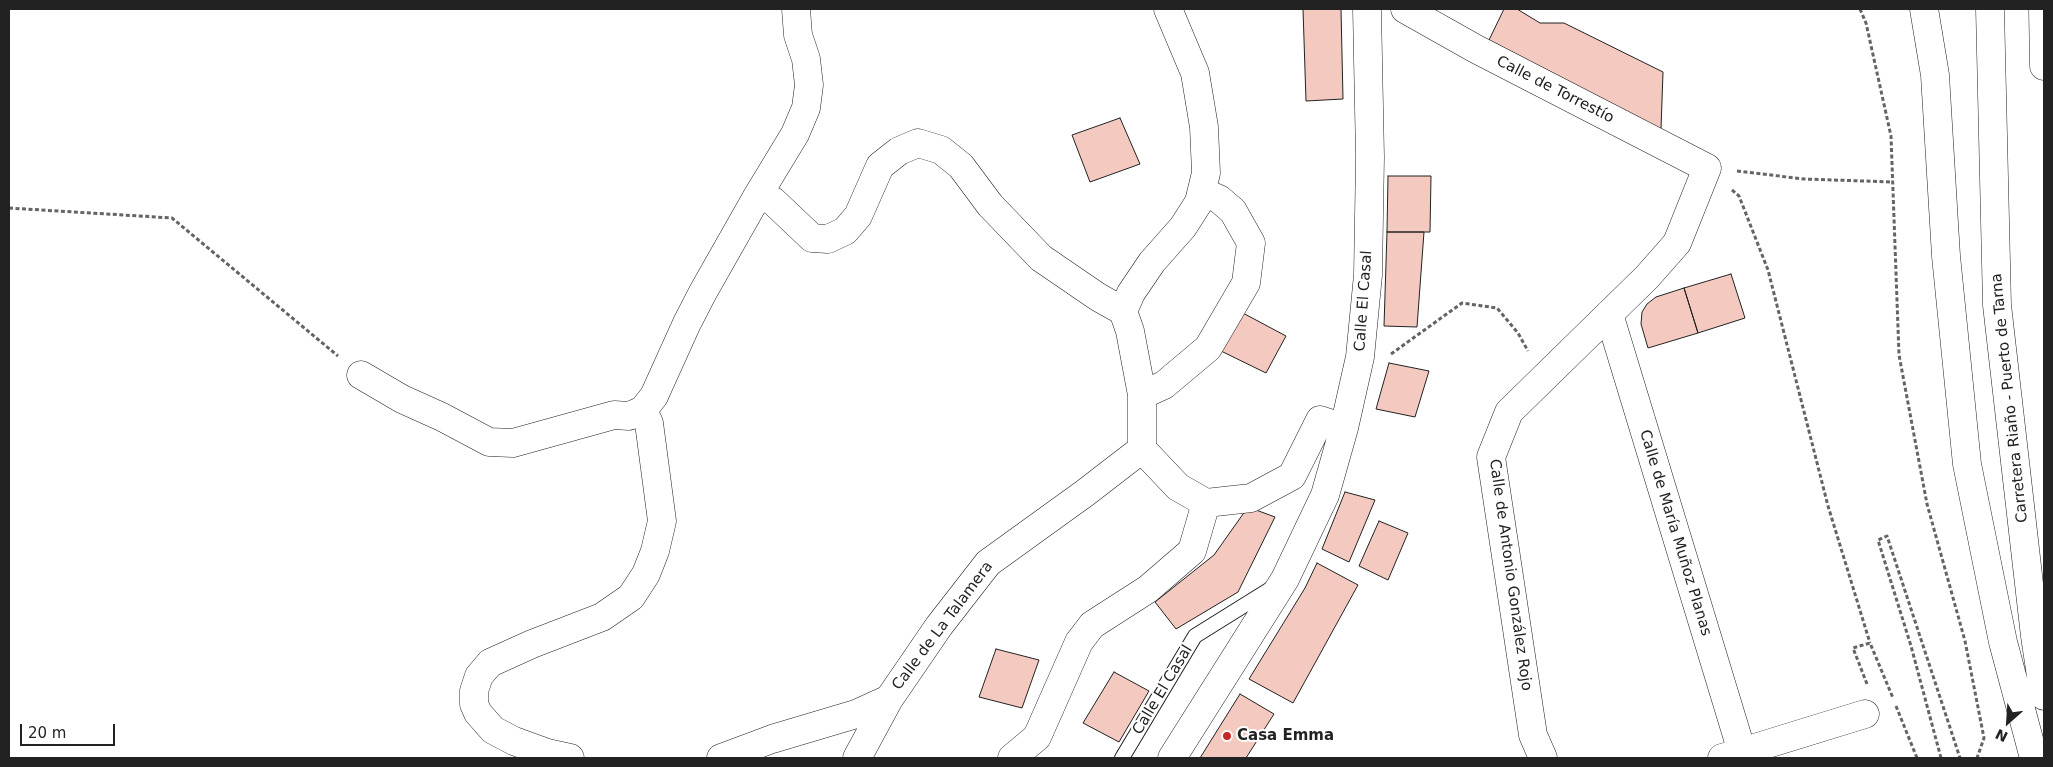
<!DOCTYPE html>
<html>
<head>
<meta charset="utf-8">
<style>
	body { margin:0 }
	#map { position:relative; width:2053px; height:767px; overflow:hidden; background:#fff; font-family:"DejaVu Sans",sans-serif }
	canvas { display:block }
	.frame { position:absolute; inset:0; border:10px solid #222; pointer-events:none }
	.north { position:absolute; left:1983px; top:697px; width:50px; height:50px; -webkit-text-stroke:4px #fff; paint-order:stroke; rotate:206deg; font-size:14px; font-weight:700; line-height:20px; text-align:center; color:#222 }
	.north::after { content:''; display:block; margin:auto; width:18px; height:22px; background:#222; clip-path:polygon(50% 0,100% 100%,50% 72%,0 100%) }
	.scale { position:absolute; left:20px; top:724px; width:95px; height:22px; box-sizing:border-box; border:2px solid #222; border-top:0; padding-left:6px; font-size:15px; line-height:18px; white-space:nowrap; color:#222; -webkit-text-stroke:4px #fff; paint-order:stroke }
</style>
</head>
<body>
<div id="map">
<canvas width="2053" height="767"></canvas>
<div class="frame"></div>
<div class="north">N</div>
<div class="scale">20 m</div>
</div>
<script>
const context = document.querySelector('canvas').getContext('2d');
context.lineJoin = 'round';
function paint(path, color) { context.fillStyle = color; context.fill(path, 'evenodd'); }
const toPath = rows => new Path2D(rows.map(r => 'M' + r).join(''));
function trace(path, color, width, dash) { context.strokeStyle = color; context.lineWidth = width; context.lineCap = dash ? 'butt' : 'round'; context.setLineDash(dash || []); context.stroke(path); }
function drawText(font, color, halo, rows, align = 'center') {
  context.font = font + ' "DejaVu Sans",sans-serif'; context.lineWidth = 4; context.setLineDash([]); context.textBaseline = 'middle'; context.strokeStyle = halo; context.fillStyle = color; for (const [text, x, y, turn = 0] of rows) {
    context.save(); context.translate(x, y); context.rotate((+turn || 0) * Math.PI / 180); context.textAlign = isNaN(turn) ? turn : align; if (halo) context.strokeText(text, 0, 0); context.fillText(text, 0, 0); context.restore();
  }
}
const building = toPath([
	[1303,9,1341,9,1343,99,1306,101,1303,9],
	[1504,9,1517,9,1540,23,1564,23,1663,72,1661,129,1489,40,1504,9],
	[1120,118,1140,164,1090,182,1072,135,1120,118],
	[1388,176,1431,176,1430,232,1387,232,1388,176],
	[1387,232,1424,232,1417,327,1384,326,1387,232],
	[1731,274,1745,318,1698,333,1684,288,1731,274],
	[1684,288,1698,333,1648,348,1641,324,1642,312,1647,304,1656,297,1684,288],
	[1241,312,1286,336,1266,373,1221,351,1241,312],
	[1389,363,1429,371,1415,417,1376,409,1389,363],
	[1345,492,1375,500,1349,562,1322,549,1345,492],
	[1248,507,1275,517,1238,592,1176,629,1155,602,1214,555,1248,507],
	[1379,521,1408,533,1388,580,1359,566,1379,521],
	[1317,563,1358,585,1293,703,1249,679,1305,588,1317,563],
	[996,649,1039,660,1022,708,979,697,996,649],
	[1114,672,1149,691,1119,742,1083,723,1114,672],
	[1240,694,1274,714,1246,758,1200,758,1240,694]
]);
const path = toPath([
	[1860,9,1866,23,1891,136,1899,355,1927,504,1965,641,1984,738,1977,758],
	[1737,171,1804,179,1893,182],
	[1732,190,1739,196,1768,270,1828,506,1870,643],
	[9,208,172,218,338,356],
	[1391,354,1462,303,1497,308,1518,333,1528,351],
	[1867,684,1853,648,1870,643,1893,698],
	[1896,706,1917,758],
	[1941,758,1911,646,1878,540,1887,536,1960,758]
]);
const lane = toPath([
	[1122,758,1195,636,1272,588]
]);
const street = toPath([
	[1405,9,1476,49,1707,168,1677,243,1647,277,1509,412,1491,457,1533,735,1543,758],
	[758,195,773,201,812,238,828,239,845,231,858,216,880,166,899,151,918,143,941,150,961,166,990,205,1041,258,1098,297,1123,311,1130,331,1142,395,1142,449,1178,487,1206,503,1251,498,1292,476,1320,420,1344,428],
	[1123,311,1131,293,1152,262,1183,227,1199,202,1206,173,1204,127,1195,73,1168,9],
	[1609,314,1742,752],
	[361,375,402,399,442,417,489,442,513,443,614,415,629,416,643,410,654,396,687,323,703,292,758,195,795,134,806,108,809,85,806,59,798,35,796,9],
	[1142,395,1164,385,1208,348,1246,283,1251,243,1233,211,1219,199,1203,192],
	[570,758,547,753,514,741,493,730,478,713,474,704,474,691,479,676,490,663,532,644,602,617,631,597,646,574,655,551,662,521,649,423,643,410],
	[721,758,772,739,856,714,889,699],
	[857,758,889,699,939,626,988,563,1085,493,1142,449],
	[1012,758,1037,737,1079,642,1092,625,1148,589,1192,551,1206,503],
	[1172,758,1285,579,1325,495,1344,428,1360,357,1368,275,1370,157,1367,9],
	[1722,758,1865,714]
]);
const highway = toPath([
	[1924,9,1935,75,1946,256,1967,464,2003,642,2034,758],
	[1990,9,1997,305,2035,636,2044,696],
	[2043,9,2044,66]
]);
const markers = [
	[1227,736,5,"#c62828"]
];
const streetNames = [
	["Calle de Torrestío",1555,90,27],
	["Calle El Casal",1364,301,-86],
	["Carretera Riaño - Puerto de Tarna",2010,398,-96],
	["Calle de María Muñoz Planas",1675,533,73],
	["Calle de Antonio González Rojo",1510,575,82],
	["Calle de La Talamera",943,626,-53],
	["Calle El Casal",1163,690,-59]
];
const poiNames = [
	["Casa Emma",1237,736]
];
paint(building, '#f3c9c0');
trace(building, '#222', 1);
trace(lane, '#222', 16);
trace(street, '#222', 29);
trace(highway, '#222', 29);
trace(path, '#646464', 3, [4, 2.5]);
trace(lane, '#fff', 14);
trace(street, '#fff', 28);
trace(highway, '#fff', 28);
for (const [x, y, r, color] of markers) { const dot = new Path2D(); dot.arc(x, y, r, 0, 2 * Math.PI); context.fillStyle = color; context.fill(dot); trace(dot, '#fff', 2); }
drawText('15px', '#222', '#fff', streetNames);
drawText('bold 15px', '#222', '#fff', poiNames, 'left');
</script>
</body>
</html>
